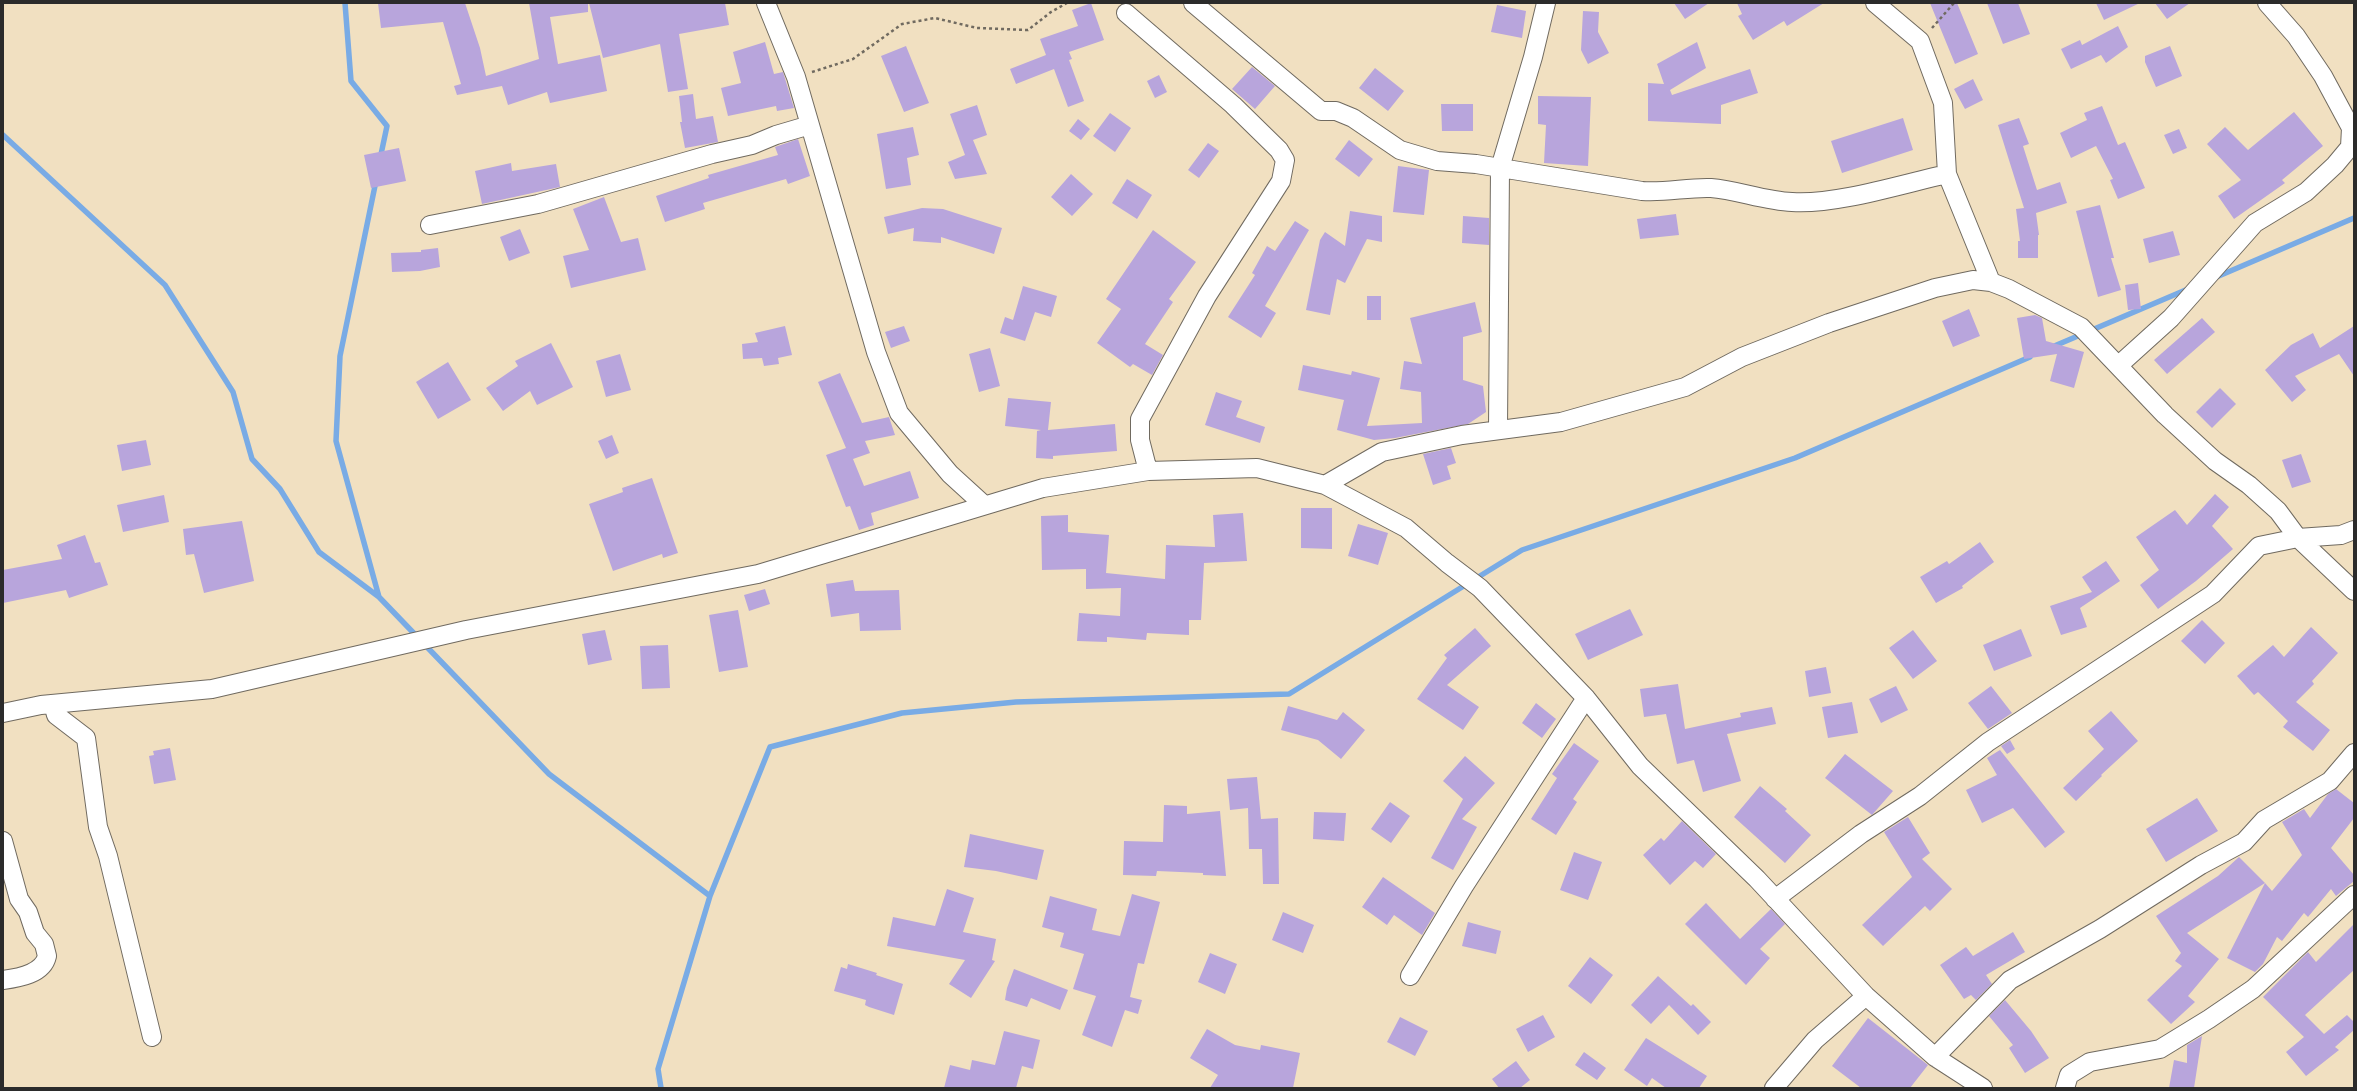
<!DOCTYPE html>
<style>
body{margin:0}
#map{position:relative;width:2357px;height:1091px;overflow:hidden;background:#f1e0c1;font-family:Cardo,serif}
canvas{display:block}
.frame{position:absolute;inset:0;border:4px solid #2b2b2b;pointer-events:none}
</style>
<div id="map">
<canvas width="2357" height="1091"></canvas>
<div class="frame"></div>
</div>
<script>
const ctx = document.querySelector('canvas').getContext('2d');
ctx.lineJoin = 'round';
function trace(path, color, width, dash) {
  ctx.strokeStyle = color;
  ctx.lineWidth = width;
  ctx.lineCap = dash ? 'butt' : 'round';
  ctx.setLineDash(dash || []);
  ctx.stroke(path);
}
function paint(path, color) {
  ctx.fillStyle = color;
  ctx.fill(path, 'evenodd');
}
trace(new Path2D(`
 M345,3L351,81L387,126L380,159
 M3,135L165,285L233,392L252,459L280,489L319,552L379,597
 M376,181L340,356L336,441L379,597L549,774L710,896
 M2214,278L2354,218
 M2052,347L2188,289
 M661,1088L658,1069L710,896L770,747L902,713L1016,702L1289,694L1522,550L1795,458L2030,357`), '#79abe5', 5.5);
paint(new Path2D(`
 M378,3H465L480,48L486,76L539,59L529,3H588V12L550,17L558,64L600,55L607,91L550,103L547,92L508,105L502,86L457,95L454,86L461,84L443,22L381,28Z
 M589,3H725L729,25L679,34L688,89L668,92L660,44L603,58Z
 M1091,3L1104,40L1069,52L1072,59L1069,60L1084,101L1068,107L1054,69L1016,84L1010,69L1046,55L1040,39L1078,26L1072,10Z
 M1674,3H1709L1685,19Z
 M1737,3H1824L1787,26L1784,21L1753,40L1738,16L1742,14Z
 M1930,3H1957L1978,54L1955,64Z
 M1987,3H2018L2030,34L2003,44Z
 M2096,3H2140L2104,20Z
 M2155,3H2190L2167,19Z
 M1497,5L1526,11L1522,38L1491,32Z
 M1583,11L1599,12L1598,32L1609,53L1588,64L1581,50Z
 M2118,26L2128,47L2106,63L2101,55L2071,69L2061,49L2080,40L2082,45Z
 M765,42L774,74L783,72L794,108L777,111L776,106L728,116L721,88L741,83L733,52Z
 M1697,42L1706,68L1670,90L1672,95L1750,69L1758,93L1721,105V124L1648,121V83L1664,84L1657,64Z
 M906,46L929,103L904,112L881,56Z
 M2170,46L2182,76L2156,87L2145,62V56Z
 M1252,67L1275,86L1255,109L1232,89Z
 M1375,68L1404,91L1388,111L1359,88Z
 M1159,75L1167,92L1155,98L1147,81Z
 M1973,79L1983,100L1965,109L1954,89Z
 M693,94L696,119L713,116L718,142L685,148L680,122H682L679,96Z
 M1538,96L1591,97L1588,166L1544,163L1546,125L1538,124Z
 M1441,104H1473V131H1442Z
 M977,105L987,135L973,140L987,174L955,179L948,162L965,155L950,114Z
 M2102,106L2118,145L2125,142L2145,188L2118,199L2110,180L2113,179L2096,146L2071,158L2060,133L2087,120L2084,113Z
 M2294,112L2323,146L2282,180L2285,183L2234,219L2218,196L2241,180L2207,144L2225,127L2248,150Z
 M1110,113L1131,128L1115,152L1093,136Z
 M1903,118L1913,150L1842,173L1831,141Z
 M2019,118L2029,144L2023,146L2037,190L2060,182L2067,203L2036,213L2039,235H2038V258H2018V241H2020L2016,209L2024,208L1998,125Z
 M1078,119L1090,129L1081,140L1069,131Z
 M913,127L919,155L907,158L911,185L886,189L877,134Z
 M2179,129L2187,148L2173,154L2164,135Z
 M798,139L810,176L788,184L786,179L703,203L705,209L665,222L656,196L709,178L708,175L778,155L775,147Z
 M1349,140L1373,159L1359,177L1335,159Z
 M1208,143L1219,151L1199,178L1188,170Z
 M399,148L406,181L371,188L364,155Z
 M511,163L512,171L556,164L560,187L482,204L475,171Z
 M1398,166L1429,170L1424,215L1393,212Z
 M1071,174L1093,194L1072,216L1051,197Z
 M1127,179L1152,195L1137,219L1112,203Z
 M604,197L621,242L638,238L646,270L571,288L563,256L589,250L573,209Z
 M2100,205L2114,258H2111L2121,290L2098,297L2076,211Z
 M922,208L943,209L1002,228L994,254L941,237V243L913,241L914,228L888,234L884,217Z
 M1350,211L1382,216V242L1367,239L1345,283L1337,279L1330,315L1306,310L1320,240L1325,232L1345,246Z
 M1676,214L1679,235L1640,239L1637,219Z
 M1463,216L1489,218V245L1462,243Z
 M1295,221L1309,230L1265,306L1276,313L1261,338L1228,317L1255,275L1252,273L1267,246L1275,251Z
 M520,229L530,253L509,261L500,237Z
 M1153,230L1196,262L1169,299L1173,302L1145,344L1163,355L1152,375L1133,364L1130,367L1097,343L1121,309L1106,299Z
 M2173,231L2180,255L2149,263L2143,239Z
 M438,248L440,267L420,271L392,272L391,253L421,252V250Z
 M2138,283L2141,309L2128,310L2125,285Z
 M1023,286L1057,296L1051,317L1035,312L1025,341L1000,333L1005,317L1013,320Z
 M1367,296H1381V320H1367Z
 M1475,302L1482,332L1463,337V380L1483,386L1486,412L1468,424L1395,438L1374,440L1337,430L1344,400L1298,390L1303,365L1351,375L1352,371L1380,378L1367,426L1422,423L1421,392L1400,389L1404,361L1422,364L1410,318Z
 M1969,309L1980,336L1953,347L1942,321Z
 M2035,315L2042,318L2046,341L2084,352L2074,388L2050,381L2057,354L2024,359L2017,318Z
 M2202,318L2215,332L2167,374L2154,360Z
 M785,326L792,355L778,358L779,364L764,366L762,358L743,359L742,344L758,342L755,333Z
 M904,326L910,341L891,348L885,332Z
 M2354,326V376L2339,354L2295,376L2306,390L2292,402L2265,370L2291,345L2313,333L2320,348Z
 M551,343L573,387L537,405L530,391L503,411L486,388L518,366L515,361Z
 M990,348L1000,386L979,392L969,354Z
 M620,354L631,390L606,397L596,361Z
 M448,362L471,400L438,419L416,382Z
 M840,373L862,423L889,417L895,435L865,441L870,453L853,459L864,486L910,471L919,498L871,513L874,525L859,530L850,506L846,507L826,455L846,448L818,382Z
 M2220,388L2236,404L2212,428L2196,412Z
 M1216,392L1242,401L1236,417L1265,427L1260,443L1205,425Z
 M1008,398L1051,402L1048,430L1115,424L1117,451L1053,456V459L1036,458L1037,431L1041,430L1005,426Z
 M612,435L619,453L606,459L598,441Z
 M146,440L151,465L122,471L117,445Z
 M1451,448L1456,463L1447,466L1451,479L1433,485L1423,454Z
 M2301,454L2311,482L2292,488L2282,460Z
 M652,478L678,553L663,558L662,554L613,571L589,504L623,492L622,488Z
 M2215,494L2229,507L2212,526L2233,549L2196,581L2158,609L2140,585L2159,570L2136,537L2175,510L2187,525Z
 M164,495L169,522L123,532L117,505Z
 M1301,508H1332V549L1301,548Z
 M1243,513L1247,561L1204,563L1201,620H1189V635L1147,633L1146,640L1107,637V642L1077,641L1079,613L1120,616L1121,588L1086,589V569L1042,570L1041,516L1068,515V532L1109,535L1106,573L1165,579L1166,545L1215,547L1213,515Z
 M242,521L254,581L204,593L194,554L186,555L183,529Z
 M1358,524L1388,533L1378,565L1348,556Z
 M85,535L95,563L100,562L108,585L69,598L66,590L3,603V570L62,559L57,545Z
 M1980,542L1994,562L1962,586L1963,588L1936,603L1920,577L1947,561L1949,564Z
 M2106,561L2120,581L2080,608L2087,627L2061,635L2050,606L2092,592L2082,577Z
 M853,580L855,591L899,590L901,630L860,631L859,613L831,617L826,584Z
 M765,589L770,604L749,611L744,595Z
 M1630,609L1643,635L1588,660L1575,634Z
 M738,610L748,667L719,672L709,615Z
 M2202,620L2225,643L2205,664L2181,641Z
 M2311,627L2338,653L2312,681L2314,684L2296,702L2330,730L2313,751L2283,727L2288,721L2258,692L2254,695L2237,676L2273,645L2284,657Z
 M1475,628L1491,646L1447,685L1479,707L1463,730L1417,699L1447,658L1444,655Z
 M2021,629L2032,656L1994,671L1983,645Z
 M605,630L612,660L588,665L582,634Z
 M1913,630L1937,661L1913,679L1889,648Z
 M668,645L670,688L642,689L640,646Z
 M1826,667L1831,693L1809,697L1805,671Z
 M1678,684L1685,729L1741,717L1740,713L1772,707L1776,724L1727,734L1741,781L1703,792L1694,760L1677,764L1666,714L1644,717L1640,689Z
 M1896,686L1908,710L1881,723L1869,699Z
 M1991,686L2012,713L1988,729L1968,703Z
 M1852,702L1858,733L1828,738L1822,707Z
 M1536,703L1556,719L1542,738L1522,723Z
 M1288,706L1337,720L1343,712L1365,730L1341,759L1318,740L1281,730Z
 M2111,711L2138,741L2101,775L2102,776L2076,801L2063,788L2104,749L2088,731Z
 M2010,740L2015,749L2007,754L2001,746Z
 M1574,743L1599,761L1573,799L1577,802L1556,835L1531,819L1557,778L1552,774Z
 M170,748L176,780L154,784L149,756L154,755L153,751Z
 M2000,750L2065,832L2045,848L2013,808L1982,823L1966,790L1997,775L1987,758Z
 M1845,754L1893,791L1872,815L1825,778Z
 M1465,756L1495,783L1462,819L1477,827L1453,870L1431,858L1463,799L1443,781Z
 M1257,777L1261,819L1278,818L1279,884H1263L1262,849H1249L1248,808L1230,810L1227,779Z
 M1760,786L1787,809L1785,811L1811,835L1785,863L1734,817Z
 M2336,789L2354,803V818L2331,848L2354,875V881L2336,896L2331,889L2308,917L2304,913L2282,941L2277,937L2263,964L2255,972L2227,958L2265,883L2272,891L2302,855L2282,822L2304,809L2310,818L2328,794Z
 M2197,798L2218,831L2166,862L2146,829Z
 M1390,802L1410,816L1391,843L1371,829Z
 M1164,805L1187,806V814L1220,811L1226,876L1203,875V873L1157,871L1156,876L1123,875L1124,841L1163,842Z
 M1314,812L1346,813L1344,841L1313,839Z
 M1908,817L1930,853L1922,859L1952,889L1930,911L1925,906L1883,946L1862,925L1912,877L1884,832Z
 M1682,821L1716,854L1703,868L1695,861L1670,885L1643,855L1661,838L1664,841Z
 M970,834L1044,850L1037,880L996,871L964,867Z
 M1574,852L1602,862L1588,900L1560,890Z
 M2239,857L2265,883L2187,933L2219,959L2188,996L2195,1002L2171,1024L2147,1000L2182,966L2175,961L2181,953L2156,916L2218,876Z
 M1383,877L1435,913L1422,935L1394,915L1387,925L1362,907Z
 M947,889L974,898L963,932L996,939L992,960L995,961L971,998L949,984L965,960L887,946L893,917L935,926Z
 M1132,894L1160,902L1144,964L1138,963L1130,997L1142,1000L1138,1014L1125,1010L1112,1047L1082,1035L1096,996L1073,989L1084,954L1060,947L1064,933L1042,927L1050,896L1097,909L1092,930L1120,936Z
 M1706,903L1740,939L1771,909L1785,924L1760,949L1770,958L1746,985L1685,924Z
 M1283,912L1314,925L1303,953L1272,940Z
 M1468,922L1501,931L1496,954L1462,946Z
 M2354,924V970L2305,1015L2324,1034L2347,1015L2354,1022V1030L2335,1047L2339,1050L2306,1076L2286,1052L2304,1037L2263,997L2308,952L2316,962Z
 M2013,932L2025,952L1986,975L1992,984L1976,1000L1971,995L1964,999L1940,965L1966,947L1973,956Z
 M1210,953L1237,964L1225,994L1198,982Z
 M1590,957L1613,975L1591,1004L1568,986Z
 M848,964L877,973L876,975L903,984L894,1015L869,1007L865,1005L866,1000L834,991L841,967L847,969Z
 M1014,969L1068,990L1060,1010L1031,998L1027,1007L1005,1000L1007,988Z
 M1658,976L1691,1006L1693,1004L1711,1022L1698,1035L1669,1005L1651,1024L1631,1005Z
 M2005,1000L2031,1031L2049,1058L2025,1073L2009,1048L2013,1045L1989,1016Z
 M1543,1015L1555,1037L1528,1052L1516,1029Z
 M1400,1017L1428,1031L1415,1056L1387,1042Z
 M1868,1018L1928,1065L1910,1088H1861L1832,1066Z
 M1207,1029L1235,1045L1260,1050L1261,1045L1300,1053L1293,1088H1210L1218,1075L1190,1058Z
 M1004,1031L1040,1040L1033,1069L1022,1066L1016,1088H944L950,1065L970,1070L972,1060L995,1065Z
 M2202,1036L2194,1088H2169L2174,1060L2187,1063V1045Z
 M1646,1038L1707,1076L1699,1088H1666L1652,1078L1647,1086L1624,1070Z
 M1584,1052L1606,1068L1597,1080L1575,1065Z
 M1516,1061L1530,1080L1520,1088H1499L1492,1079Z`), '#b8a5dc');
const street = new Path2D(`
 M766,3L796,77L876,352L899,413L950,474L984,505
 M1193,3L1321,111H1336L1353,118L1400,150L1437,161L1476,164L1642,191C1665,193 1688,187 1711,188C1737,190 1765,201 1792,202C1836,205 1902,184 1947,174
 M1875,3L1920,41L1943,103L1947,174L1991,282
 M1126,13L1233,105L1279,150L1285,160L1281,181L1207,296L1140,419V440L1148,471
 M430,225L538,204L712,154L752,145L776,135L810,125
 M2119,365L2171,318L2255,223L2306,192L2335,165L2350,147L2351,128L2323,76L2296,36L2267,3
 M1498,429L1500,168L1533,57L1546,3
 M1325,485L1382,452L1462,435L1561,422L1685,387L1742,357L1829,323L1935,288L1973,280L1991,282L2009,289L2081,327L2165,415L2215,461L2249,485L2278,511L2298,538L2354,591
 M53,704L56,715L86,738L98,827L108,856L152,1037
 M3,713L41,705L212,689L466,630L758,574L1043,488L1148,471L1257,468L1325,485L1406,528L1447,563L1480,588L1586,698L1640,766L1757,879L1866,996L1935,1057L1983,1088
 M3,841L19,899L28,912L35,933L44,944L47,956C43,974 19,978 3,980
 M1775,899L1861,834L1920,796L1988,742L2213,594L2259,546L2298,538L2341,535L2354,530
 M1410,976L1464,886L1586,698
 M1935,1057L2010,980L2100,929L2201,865L2244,842L2264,820L2330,781L2354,753
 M1774,1088L1815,1040L1866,996
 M2065,1088L2069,1075L2090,1062L2160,1049L2209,1019L2253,989L2354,895`);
trace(street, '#706a60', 20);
trace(new Path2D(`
 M1932,28L1954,3
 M812,72L853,59L902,24L935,18L977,28L1028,30L1051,12L1067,3`), '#706a60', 2.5, [3, 3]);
trace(street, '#fff', 18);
</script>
